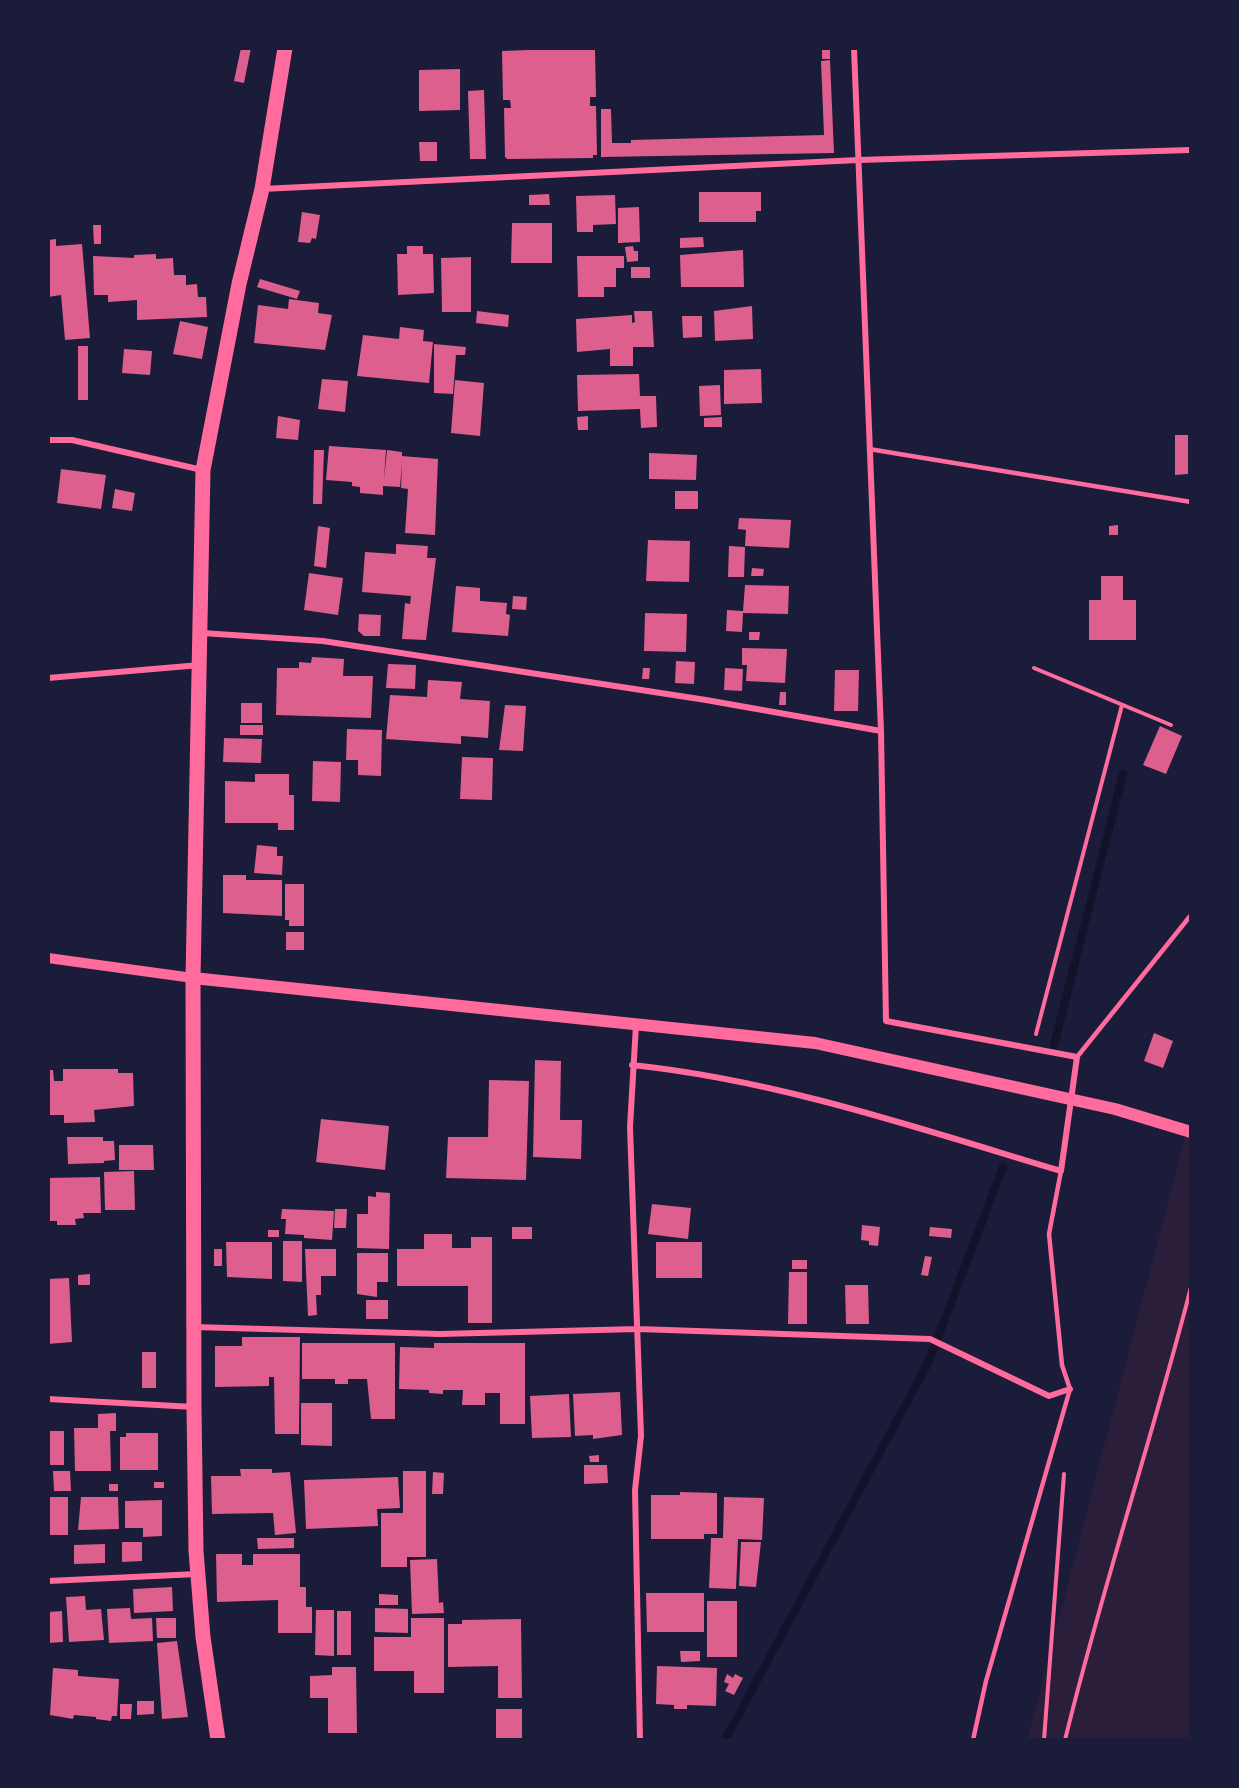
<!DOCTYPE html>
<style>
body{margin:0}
#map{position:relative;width:1239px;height:1788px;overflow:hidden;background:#1b1b3a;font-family:"DM Sans",sans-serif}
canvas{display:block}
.frame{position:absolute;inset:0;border:50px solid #1b1b3a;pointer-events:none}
</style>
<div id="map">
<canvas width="1239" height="1788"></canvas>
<div class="frame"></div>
</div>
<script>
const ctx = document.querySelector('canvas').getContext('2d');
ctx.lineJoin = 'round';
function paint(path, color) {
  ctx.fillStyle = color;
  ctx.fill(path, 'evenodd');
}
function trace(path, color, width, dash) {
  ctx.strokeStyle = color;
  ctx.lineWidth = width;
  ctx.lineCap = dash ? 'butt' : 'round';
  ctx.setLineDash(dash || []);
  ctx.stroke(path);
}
paint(new Path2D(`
 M1191,1114V1740H1027Z`), '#2a1e3b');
trace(new Path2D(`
 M1054,1045L1123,774
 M725,1740L928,1363L1003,1167`), '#12122b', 8);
paint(new Path2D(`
 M241,48H251L244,83L234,81Z
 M583,48L595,50L596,97H590V106H596L597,155H593V158L507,159L505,157L504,108H511L510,100H503L502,51Z
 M822,48H830V59H822Z
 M830,60L834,153L601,157V109H611L612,143H631V140L824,135L821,61Z
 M460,69V110L419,111V70Z
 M484,90L486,159H470L468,91Z
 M419,142H437V161H420Z
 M699,192H761V211H756V222H699Z
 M549,194L550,205H529V195Z
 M615,195L616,224L593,225V232H577L576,196Z
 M639,207L640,242L618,243V208Z
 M302,212L320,215L316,239L312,238L310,243L298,242Z
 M512,223H552V263H511Z
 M93,225H101V244H94Z
 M703,237L704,247L680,248V238Z
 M56,239V246L82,244L90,338L65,340L61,295L48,297V240Z
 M407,246H423V254H433L434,293L398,295L397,254H407Z
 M633,246L634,251H638V261L627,262L625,247Z
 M743,250L744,287H681L680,255Z
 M156,254V259L173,258L174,275H186V285L197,284L198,297H206L207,317L137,320V300L108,302V295H94L93,256L134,258V255Z
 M577,256H624V268H616V287H604V297H578Z
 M471,257V312H442L441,258Z
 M631,267H650V278H631Z
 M260,279L300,291L297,299L257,287Z
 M289,299L319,303L318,313L332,315L325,350L254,343L258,305L288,309Z
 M752,306L753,339L715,341L714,311Z
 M477,311L509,315L508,327L476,323Z
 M634,311H652L654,347H633V366H610V349L577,352L576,319L632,315V323L635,322Z
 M682,316H702V337L683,338Z
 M180,321L208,327L202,359L173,354Z
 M400,327L424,330L423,341L433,342L429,383L357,376L363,335L399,339Z
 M434,344L466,347L465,355H456L453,394L434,393Z
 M78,346H88V400H78Z
 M124,349L152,351L150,375L122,373Z
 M761,369L762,403L724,404V370Z
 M639,374L640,396H656L657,427L641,428L640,409L578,411L577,375Z
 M322,379L348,381L345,412L318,409Z
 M455,380L484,383L480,436L451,433Z
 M720,385L721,415L700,416L699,386Z
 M278,416L300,420L298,440L276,438Z
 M588,416V430H578L577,417Z
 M722,417V427H704V418Z
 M1175,435H1188V474L1175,475Z
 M329,446L386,450L384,480L387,450L402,452V456L438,459L435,535L405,533L408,489L401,488L402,463L400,487L383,486V495L360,493V487L352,486V482L326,480Z
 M314,450H324L322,504H313Z
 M649,453L697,455L696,480L649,479Z
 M61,469L106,475L101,509L57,503Z
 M115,489L135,493L132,511L112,508Z
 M675,491H698V509H675Z
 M739,518L791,520L789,548L745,546L746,530L738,529Z
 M1118,525V535H1109V526Z
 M318,526L330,528L326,568L314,566Z
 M648,540L690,541L689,582L646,581Z
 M396,544L428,546L427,558H436L426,640L402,639L405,603L410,604L411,596L362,592L365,552L396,554Z
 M729,546L745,547L744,577H728Z
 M752,568L764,569L763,576H751Z
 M309,573L343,578L338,615L304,610Z
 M1101,576H1123V600H1136V640H1089V600H1101Z
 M745,585L789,586L788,614L743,613L742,632L726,631L727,610L743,611Z
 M456,586L480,588V601L507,603L506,614L510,615L508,636L452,632Z
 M513,596L527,597L526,610L512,609Z
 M645,613L687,614L686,652L644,651Z
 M359,614L381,615L380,636H364L358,631Z
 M749,632H760L759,640H749Z
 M742,648L787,649L785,683L746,681L747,665H742Z
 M312,657L344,659L343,676H373L371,718L276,715L277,668H299V662L311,663Z
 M676,661L695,662L694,684L675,683Z
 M388,664L416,665L415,689L386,688Z
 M643,668H650L649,679H642Z
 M725,668L743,669L742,691L724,690Z
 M835,670H859L858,711H834Z
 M428,680L462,682L460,699L490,701L488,738L461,736V744L386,739L390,695L427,697Z
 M780,692H786V705H779Z
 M241,703H262V723H241Z
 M505,705L526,706L523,751L499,750Z
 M240,725H263V735H240Z
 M1160,726L1182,736L1166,774L1143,765Z
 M347,729L382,730L381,776L358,775V760H346Z
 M224,738L262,739L261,763L223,762Z
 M462,757L493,758L492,800L460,799Z
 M313,761L341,762L340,802L312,801Z
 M255,774H289V795H294V830H278V823H225V781L255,782Z
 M257,845L277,847V856H283L282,875L254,873Z
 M223,875H246V880H282V916L223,913Z
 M285,884H304V926H289V920H285Z
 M286,932H304V950H286Z
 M1154,1033L1173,1041L1163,1068L1144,1061Z
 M535,1060L561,1061L560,1120H582L581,1159L533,1157Z
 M63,1069H118V1073H133L134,1106L94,1110L95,1122L64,1123V1115H48V1070H53L54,1081H63Z
 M489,1080L529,1081L526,1180L446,1178L448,1137H488Z
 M321,1119L389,1126L385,1170L316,1162Z
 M67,1137H103V1141H114L115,1160L104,1161V1163L68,1164Z
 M119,1145H153L154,1170H119Z
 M134,1171L135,1210H105L104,1172Z
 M100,1177L101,1213H83L84,1218L75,1219L76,1225H57V1221H48V1178Z
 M376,1192L390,1193L389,1249L357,1248V1214H368V1196L376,1197Z
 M652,1204L691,1208L688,1239L648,1234Z
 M282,1209L334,1211L332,1240L304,1238V1235L285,1234L286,1219H281Z
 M335,1209H347L346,1228H334Z
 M862,1225L880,1227L878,1246L869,1245V1241L861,1240Z
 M512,1227H532V1239H512Z
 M930,1227L952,1229L951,1238L929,1236Z
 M268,1230H279V1237H268Z
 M424,1234H452V1248H471V1237H492V1323H468V1286H397V1249H424Z
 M283,1241H302V1282L283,1281Z
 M226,1242H272V1279L227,1277Z
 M656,1242H702V1278H656Z
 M214,1249H222V1266H214Z
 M305,1249H336V1276H321V1295H316L317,1315L308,1316Z
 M357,1253H388V1282H377V1297L357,1294Z
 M925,1256L932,1257L928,1276L921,1275Z
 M792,1260H807V1269H792Z
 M789,1272H807V1324H788Z
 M90,1274V1285H78V1275Z
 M69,1278L72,1342L48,1344V1279Z
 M845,1285H868L869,1324H846Z
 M366,1300H388V1319H366Z
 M242,1337H300L299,1434H275L274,1377H269V1386L215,1387V1346H242Z
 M302,1343H395V1419H371L367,1379H348V1384H335V1379H302Z
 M434,1343H525V1424H500V1393H485V1405H462L463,1390H443V1394L429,1393V1390L399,1389L400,1347L434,1348Z
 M142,1352H156V1388H142Z
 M620,1392L622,1435L593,1439V1435L575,1436L573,1394Z
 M569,1394L571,1437L532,1438L530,1396Z
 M301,1403H332V1446L301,1445Z
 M116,1413V1431H110L111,1471H75L74,1428H98V1414Z
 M48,1431H64V1465H48Z
 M126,1433H158V1470H120V1437H126Z
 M599,1455V1462H590L589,1456Z
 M584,1465H607L608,1483L584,1484Z
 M240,1469H272V1473L290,1472L296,1533L275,1535L273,1513L212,1514L211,1476H241Z
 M53,1471H70L71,1491H54Z
 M403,1471H426V1557H407V1567H381V1513H403Z
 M433,1472L444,1473L443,1494H432Z
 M398,1477L400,1508L377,1509L378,1526L306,1529L304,1480Z
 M154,1482H164V1488H154Z
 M109,1484H118V1491H109Z
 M680,1492L717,1493V1534H704V1539H651V1495H680Z
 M48,1497H68V1535H49Z
 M81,1497H118L119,1529L78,1530Z
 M724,1497L764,1498L762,1540L738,1539L736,1589L709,1588L711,1538H723Z
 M162,1500V1536L143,1537V1528H125V1501Z
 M257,1538H294V1548L258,1549Z
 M122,1542H142V1561L122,1562Z
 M741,1542H761L756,1587L739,1586Z
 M105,1544V1563L74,1564V1545Z
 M216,1554H242V1565H253V1554H300V1587H306V1607H312V1633H278V1600L217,1602Z
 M437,1559L439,1603L443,1602L444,1613L412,1614L410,1560Z
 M172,1587L173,1611L134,1613L133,1589Z
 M646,1593H704V1632H647Z
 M379,1594L398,1595V1605H379Z
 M85,1596L86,1610L101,1609L104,1640L69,1642L66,1597Z
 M707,1601H737V1657H707Z
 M130,1608L131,1619L152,1618L153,1641L109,1643L107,1609Z
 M375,1608L408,1609V1633L375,1632Z
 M316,1610H334V1656L315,1655Z
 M62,1611L63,1642L48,1643V1612Z
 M337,1611H351V1655H337Z
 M156,1618H176V1638H157Z
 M411,1618H444V1693H414V1671H374V1637H411Z
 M521,1619L522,1698H498V1666L448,1667V1624H462V1620Z
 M177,1641L188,1717L162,1719L157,1643Z
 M680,1651H700V1661L681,1662Z
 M657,1666L717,1668L716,1706L687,1705V1709H674V1705L656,1704Z
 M332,1667H356L357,1733H328V1698H310V1676L332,1675Z
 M53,1668L78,1670V1676L119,1679L117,1716H112L111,1721L96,1719V1717L74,1715L73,1719L50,1715Z
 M727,1674L733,1678L735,1674L743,1678L734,1695L725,1691L729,1684L724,1682Z
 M137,1701H154V1714L137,1715Z
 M120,1704H132L131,1719H120Z
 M496,1709H522V1738H496Z`), '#dd5f8e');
trace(new Path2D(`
 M1034,668L1171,725
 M1036,1034L1122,705
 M1044,1740L1064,1474
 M1065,1740C1102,1588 1152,1439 1191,1287`), '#ff6b9d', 4);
trace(new Path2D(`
 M869,449L1191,502
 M1077,1057L1191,915
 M973,1740L986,1681L1070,1389L1062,1365L1049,1234L1061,1171`), '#ff6b9d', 4.5);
trace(new Path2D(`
 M262,189L858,160L1191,150
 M48,440H72L202,470
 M202,633L323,641L706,700L881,731
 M48,678L200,665
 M636,1025L630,1127L641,1436L635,1490L640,1740
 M632,1065C777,1080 921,1129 1061,1171L1077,1057L886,1021L881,731L854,48
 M194,1327L440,1334L638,1329L930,1339L1049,1396L1070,1389
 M48,1399L194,1407
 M48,1581L197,1574`), '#ff6b9d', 6);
trace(new Path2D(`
 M48,958L193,978`), '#ff6b9d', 10);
trace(new Path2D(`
 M193,978L815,1043L1115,1109L1191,1132`), '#ff6b9d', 12);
trace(new Path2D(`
 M218,1740L203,1637L196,1551L194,1407L193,978L203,470L239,284L262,189L285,48`), '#ff6b9d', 15);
</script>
